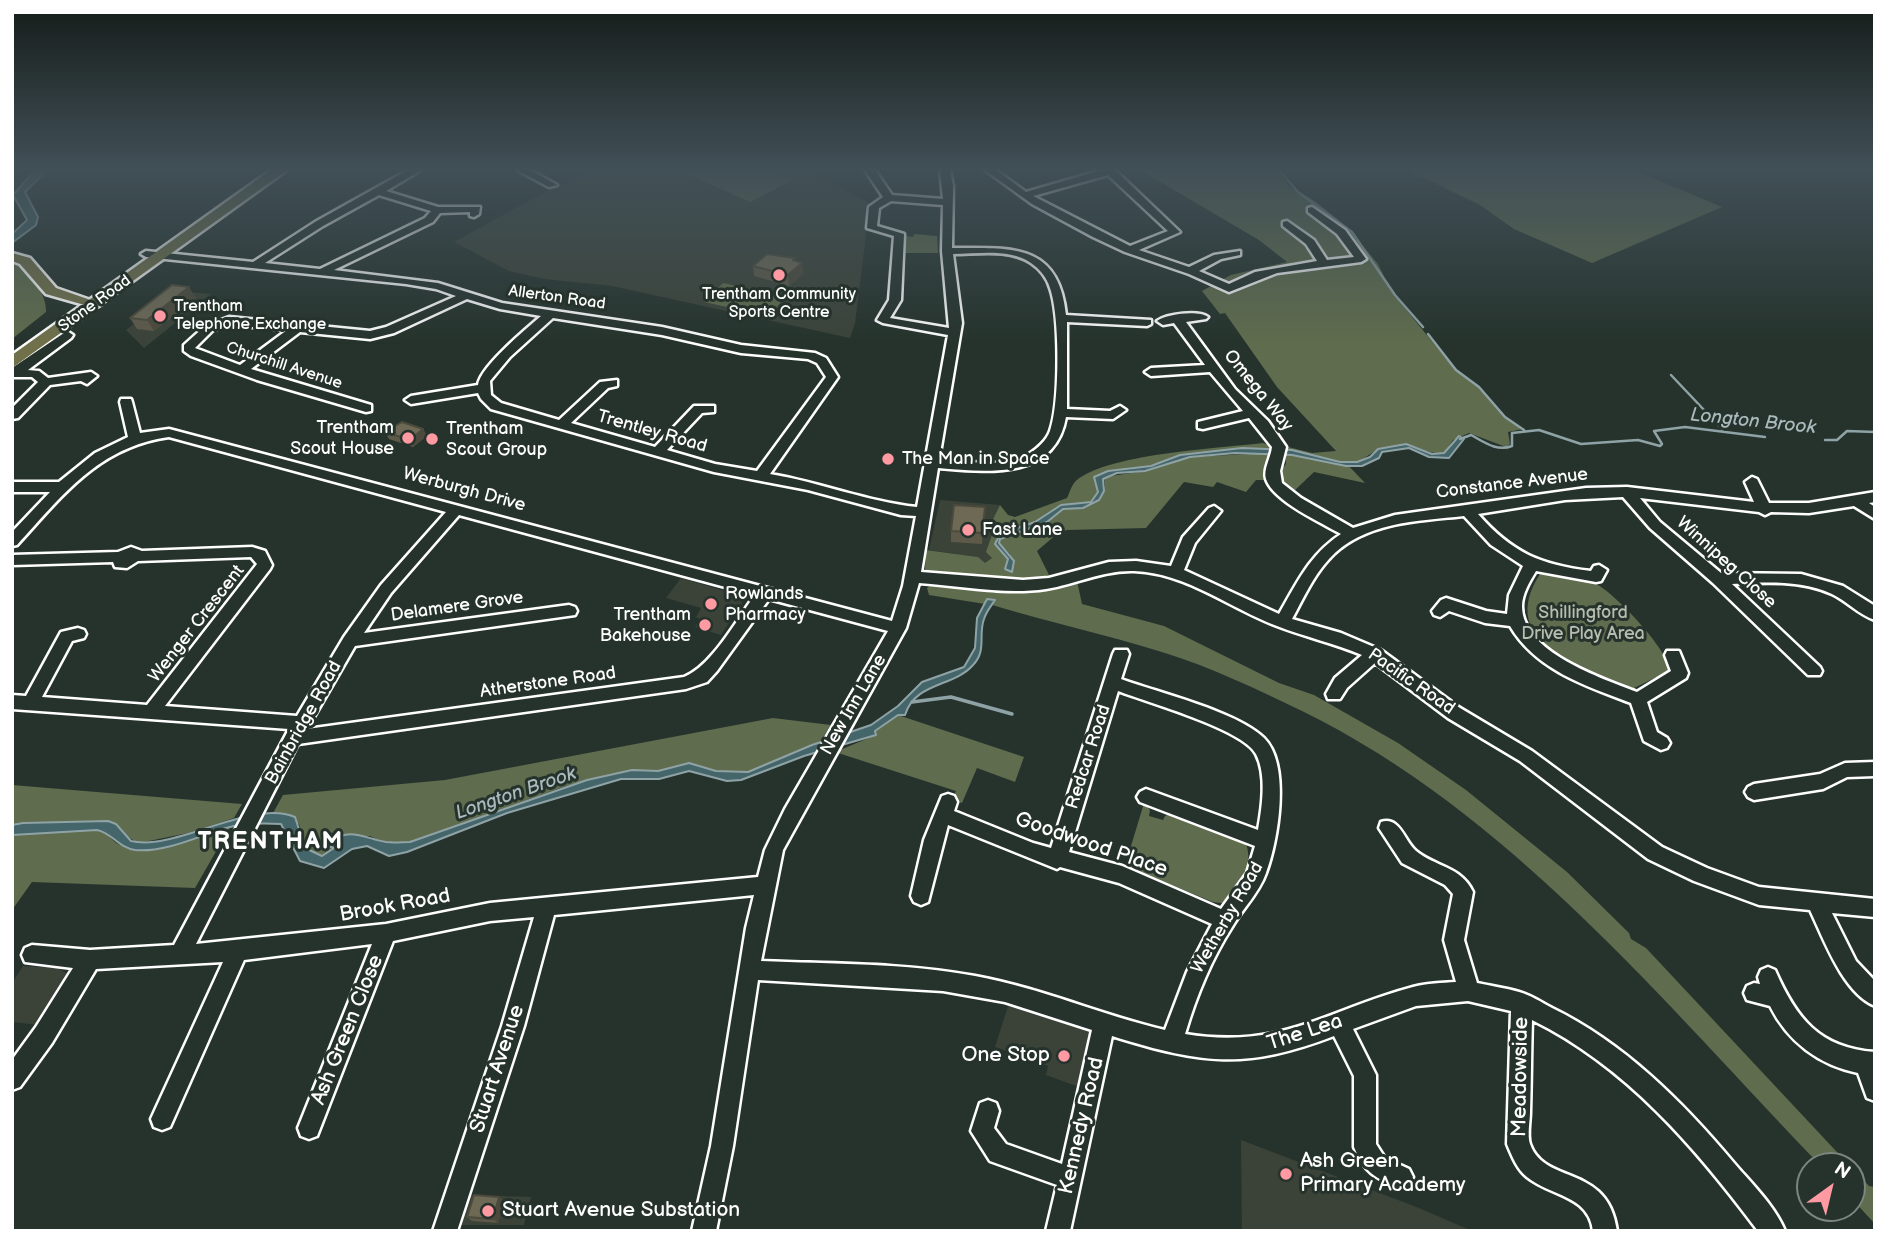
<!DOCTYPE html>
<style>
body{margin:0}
#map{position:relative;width:1887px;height:1243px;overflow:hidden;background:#26332d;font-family:"Balsamiq Sans",sans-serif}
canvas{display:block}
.frame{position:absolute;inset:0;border:14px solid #fff;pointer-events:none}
.north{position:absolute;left:1796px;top:1152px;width:70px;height:70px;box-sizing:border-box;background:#26332d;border:2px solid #7d8581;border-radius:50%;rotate:34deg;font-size:19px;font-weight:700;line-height:28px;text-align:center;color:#fff}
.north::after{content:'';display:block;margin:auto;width:24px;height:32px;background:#ff9aa2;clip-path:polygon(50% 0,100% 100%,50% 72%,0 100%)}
</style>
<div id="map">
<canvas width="1887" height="1243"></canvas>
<div class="frame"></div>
<div class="north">N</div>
</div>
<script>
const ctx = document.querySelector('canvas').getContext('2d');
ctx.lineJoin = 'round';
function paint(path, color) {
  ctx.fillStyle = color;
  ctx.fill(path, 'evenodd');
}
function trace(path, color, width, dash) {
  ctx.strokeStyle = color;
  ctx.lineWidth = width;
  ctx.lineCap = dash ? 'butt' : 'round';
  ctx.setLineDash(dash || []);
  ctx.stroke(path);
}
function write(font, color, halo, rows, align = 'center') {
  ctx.font = font + ' "Balsamiq Sans",sans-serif';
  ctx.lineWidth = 6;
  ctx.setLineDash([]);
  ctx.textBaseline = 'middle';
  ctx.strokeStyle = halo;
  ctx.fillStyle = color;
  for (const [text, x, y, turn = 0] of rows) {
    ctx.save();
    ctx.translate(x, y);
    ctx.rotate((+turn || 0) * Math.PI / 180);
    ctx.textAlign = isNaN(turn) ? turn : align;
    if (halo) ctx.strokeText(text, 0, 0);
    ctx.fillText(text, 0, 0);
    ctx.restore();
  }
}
paint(new Path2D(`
 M596,170H808L870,203L855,323L850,338L612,286L544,279L509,271L454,242L556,186Z
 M176,291L211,294L144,348L126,330Z
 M940,500L1000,505L993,519L1001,526L992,558L985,564L977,557L929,550Z
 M681,578L742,596L744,600L721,635L695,627L700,619L696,617L701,608L666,598Z
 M23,966L58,968L72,977L40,1025L12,1022V983Z
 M1012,994L1105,1021L1090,1091L1046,1075L1048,1066L995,1047Z
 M1241,1140L1419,1208L1472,1231H1242Z
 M468,1195L531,1197L524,1225H459Z`), '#3b4339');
paint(new Path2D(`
 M769,170L793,180L750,202L680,171Z
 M1140,170H1277L1289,186L1315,201L1347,227L1378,264L1391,291L1452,366L1479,387L1505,417L1523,429L1508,432L1510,444L1506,447L1469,433L1453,440L1444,453C1428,455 1417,444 1402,445C1396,446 1380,447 1375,451C1364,458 1361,462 1346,463L1365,483L1314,472L1293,492L1283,485L1280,472L1286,464L1284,446L1312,453L1336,451L1277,387L1225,313L1220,314L1202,291L1231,275L1287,262L1259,240Z
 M1408,170H1634L1722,207L1592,263L1514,229L1480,205Z
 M914,234L937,236L938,253H905L906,236L913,237Z
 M12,261C29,268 47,294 46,312L12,339Z
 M723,283L786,296L769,316L704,302Z
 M1263,443L1269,445V449L1242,448L1180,455L1151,466L1094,477L1098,492L1091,502L1061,505L1035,522L1000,534L995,544L1008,559L1005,569L1012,572L1010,554L999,543L1000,539L1047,522L1063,509L1099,500L1105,486L1104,477L1145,471L1190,457L1269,453L1266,480H1256L1246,492L1217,482L1213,487L1184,482L1146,528L1067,530L1058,533L1037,551L1050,577L1018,581L929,573L925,569L926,550L978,557L985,563L992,558L986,552L993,532L1001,526L993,519L1000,505L1008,515L1015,517L1067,498C1069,494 1071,487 1074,483C1100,454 1222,448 1263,443Z
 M1540,574C1556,573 1585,578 1598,585C1616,595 1671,652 1669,671L1632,689C1582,669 1495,643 1540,574Z
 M1077,581L1082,604L1164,626L1279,683L1314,695L1398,743L1466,790L1567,872L1629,933L1631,939L1646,948L1850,1166H1821C1663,1002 1510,813 1302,711C1258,690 1211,667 1165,653C1108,635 1049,622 992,605L995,600L987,599L985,604L929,595L927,588L932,584L1042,590Z
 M898,715L1024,757L1015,782L977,768L962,803L952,800L956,791L835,752L876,735L875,732Z
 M773,718L831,725L820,742L748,772L716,771L690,763L658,771L632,770L612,774L566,786L410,842H383L370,836L335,838L329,846L334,848L322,856L305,848L299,824L272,815L283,795L445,780Z
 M12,785L242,804L234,818L188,833L139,843C126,839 121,826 108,821L12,825Z
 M1144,803L1150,810L1149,816L1163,820L1165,816L1172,813L1245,841C1255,864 1240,882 1229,904L1213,902L1125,866Z
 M230,827L195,888L32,882L12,910V835L97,830C108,832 111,841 120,845C146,858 204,835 230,827Z
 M1852,1168L1869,1186L1875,1187V1224L1852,1199Z`), '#5f6c4d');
const water = new Path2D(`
 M35,170H47L25,192L38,217L36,225L12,243V234L27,220L13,195Z
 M1459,436L1464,439L1449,458L1429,457L1409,448L1382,452L1379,458L1362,466H1346L1292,455L1235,453L1190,457L1145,471L1117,473L1103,479L1104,491L1099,500L1083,508L1063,509L1047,522L1000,539L999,543L1014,561L1012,572L1005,569L1008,559L995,544L1000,534L1035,522L1061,505L1091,502L1098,492L1094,477L1108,471L1151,466L1180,455L1242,448L1292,450L1340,462H1357L1370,457L1378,449L1406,444L1432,454L1444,453Z
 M987,599L995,600C991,606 986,612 984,619C978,635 987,651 973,665C954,687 915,682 905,715H898L875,731L876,735L804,756L741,780L727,781L689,771L659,779H621L507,813L407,852L389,856L367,846L352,849L324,868L300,861L281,824C264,823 243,823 226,828C198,836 165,853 135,850C119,848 112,833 97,830L12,835V825L23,823L108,821L116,824L131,841C175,852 251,798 295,817L305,848L322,856L334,848L328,846L330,842C350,826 366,839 386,842C394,843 402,842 410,842L587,780L632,770L658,771L689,763L716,771L748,772L812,745L871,725L898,706L922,682L964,667L975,648L977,618Z`);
paint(water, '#44666a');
trace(water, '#8fa3a6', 2);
trace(new Path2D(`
 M1279,170L1298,192L1352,232L1395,295L1423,327
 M1428,334L1456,370L1479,387L1505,417L1524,430
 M1671,375L1723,430
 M1460,439L1471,435C1484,442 1497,452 1512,446V433L1539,430L1581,444L1638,440L1660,446L1662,444L1654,431L1685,427L1765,437
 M1825,440H1837L1847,431L1875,432`), '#8fa3a6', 2.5);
trace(new Path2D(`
 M912,702L951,697L1012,714`), '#8fa3a6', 3.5);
const minor = new Path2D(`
 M408,170H421L386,191L438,207H480L479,214L474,217L470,216V212L440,213L433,222L334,270L438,283L502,303L662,327L741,345L815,353L826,358L838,377L770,474C819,482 868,502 917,507L948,335L883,323L877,320L889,300L894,236L867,228L869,207L883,197L865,170H875L892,195L943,199L940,170H950L953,186L952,248C1010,248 1059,242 1066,315L1151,320V324L1147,326L1067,322V409L1110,411L1120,406L1126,410L1113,419L1066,417C1055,481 986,472 938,468L921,572L1023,580L1049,578L1109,562L1136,561L1171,566L1183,537L1209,508L1214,506L1221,511L1195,543L1184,570L1279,614C1297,583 1310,554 1341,534C1322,523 1273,501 1266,479C1263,470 1271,457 1272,447L1249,418L1203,429L1198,428V422L1243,411L1210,372L1151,376L1145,372L1151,368L1205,365L1174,323L1163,325L1157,321C1167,314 1198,310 1208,317L1206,319L1186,322L1235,389L1268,421L1286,447L1280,471L1282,483L1301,498L1353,528L1395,515L1586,488L1627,487L1754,502L1745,482L1752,477L1757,479L1769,503H1809L1875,492V502L1869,503L1875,507V519L1854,506L1809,513L1771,512L1765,515L1759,512L1640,498L1660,522L1721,573L1801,574L1843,586L1875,606V620C1859,615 1847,601 1832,594C1801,580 1765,582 1732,584L1820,667L1822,671L1820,675H1808L1713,583L1650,528L1623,497L1565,500L1478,514C1512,553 1541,565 1591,571L1594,566L1599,565L1607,570L1601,581L1596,582L1536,571C1530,581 1522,594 1522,606C1522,652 1601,678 1637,692L1671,671L1665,655L1667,651H1679L1688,673L1686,678L1647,702L1657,732L1667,738L1670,743L1667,748L1661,750L1644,741L1631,703C1586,686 1536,670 1510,626L1485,623L1449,611L1440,617L1434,615L1432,611L1441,600L1446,598L1486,611L1507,614L1509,595L1523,566L1491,545L1464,516C1418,521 1362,522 1329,559C1313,576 1303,599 1292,619L1341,633L1381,650L1460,708L1532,751L1662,847L1707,868L1759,887L1875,899V917L1832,913L1856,961L1875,981V1006C1843,993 1824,939 1810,910L1759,905L1694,881L1648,859L1520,761L1448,718L1375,663L1347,688L1340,699H1328L1326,694L1335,678L1362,655C1334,643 1305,637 1277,626C1229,608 1187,573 1134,571C1103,570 1076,584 1046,589C1005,595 961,586 919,583L906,628L783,850L761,961C832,964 905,963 975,976C1041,988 1101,1015 1165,1030L1187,972L1212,924L1119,883L1060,867L1057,869L948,825L928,902L921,905L914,902L911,896L924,840L942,796L948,794L954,796L957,802L954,811L1033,843L1051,848L1113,654L1115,650H1127L1129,654L1121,679C1159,693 1236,711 1264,738C1291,765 1278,841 1266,873C1259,893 1243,908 1232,927C1211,960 1196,997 1185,1034C1281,1050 1327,1010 1413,987C1427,983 1442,983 1456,982L1444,940L1453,894L1445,885L1402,863L1379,828L1381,822C1400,816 1404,841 1416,851C1435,867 1461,866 1473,892L1464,940L1477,983C1491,986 1505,988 1519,992C1530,995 1541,1002 1552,1008C1624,1043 1683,1102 1734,1163C1751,1183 1775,1206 1785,1231H1758C1696,1148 1626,1066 1532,1020C1531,1050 1531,1081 1530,1112C1530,1121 1527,1135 1530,1144C1545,1186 1608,1163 1617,1231H1593C1589,1195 1550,1196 1527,1177C1517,1169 1512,1156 1507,1144L1511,1011L1468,1001L1416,1006L1353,1029L1376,1075V1144L1385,1158L1409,1169L1413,1177L1409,1185L1401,1189C1376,1178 1365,1174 1354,1147V1076L1334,1036C1245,1070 1202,1064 1112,1036L1070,1231H1046L1057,1185L990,1161L971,1131L980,1103L988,1100L996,1103L999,1111L994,1128L1006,1144L1062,1164L1092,1030L1005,1002L943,991L758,980L733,1146L716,1231H692L711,1146L746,928L754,895L554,915L524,1026L457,1231H433L502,1026L534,917L490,921L393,941L317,1136L309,1139L301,1136L298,1128L372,944L244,960L170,1127L162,1130L154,1127L151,1119L223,962L96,969L52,1043L20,1087L12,1090V1060L36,1027L73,968L25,962L22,955L25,948L32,945L90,950L174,945L289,729L12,709V695L26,696L61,632L78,628L84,630L86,634L84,638L72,641L42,697L147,705L257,564L251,557L138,561L127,568L115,567L113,562L12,565V555L118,552L131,547L142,551L252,547L265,551L272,565L270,569L165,706L297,716L344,637L381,585L446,512L169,437C98,447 63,495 17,545L12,546V532L50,492H12V482H59L95,453L128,437L120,402L121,399H131L132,402L140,433L169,429L892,621L903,586L916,516L901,515L808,490L714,472L491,409L481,399L478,393L411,404L405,400L411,396L478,385C480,367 526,329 541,316L500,309L467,299L394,333L370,339L300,332L251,369L371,405V411L366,412L257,380L191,356L184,351V345L205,326L229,317L370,331L386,327L456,296L436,289L406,284L146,257L141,254L146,251L253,262L315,222ZM379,195L431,211L425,218L320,269L265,263L323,226ZM891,201L943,205L942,251L949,328L890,318L901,300L904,234L877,226L879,208ZM953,254C978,254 1009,248 1031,263C1040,269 1047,278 1050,288C1060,316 1060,403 1050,431C1047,440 1037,449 1029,454C1003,469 967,461 939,459L962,323ZM553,318L662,335L741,353L808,359L817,363L826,377L757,471L715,464L667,450L702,413L714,412V406H694L655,447L571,423L608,388L617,386V380L600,382L559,420L501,403L491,395L490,381L510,357ZM230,325L287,330L240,365L195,348L213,330ZM459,515L755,595C737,619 712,666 684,677L307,729L355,646L575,615L577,611L575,607L569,605L364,633L391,593ZM769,599L888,631L785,809L765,850L758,877L490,903L386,924L196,944L298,744L686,689L707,682L717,671ZM1118,691C1146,702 1243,729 1256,754C1267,775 1262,808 1258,830L1146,789L1140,792L1137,797L1140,802L1255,846L1247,873L1221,909L1122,866L1069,852Z
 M517,170H530L557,185L549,187Z
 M985,170H996L1026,192L1102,170H1115L1180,232L1139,250L1189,267L1214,255L1240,251V255L1221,259L1199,271L1229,284L1255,272L1317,261L1306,244L1283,226V222L1287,221L1314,240L1327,260L1354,257L1337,234L1308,212V208L1312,207L1345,230L1366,259L1361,262L1277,273L1229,292L1189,274L1125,252L1093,237L1032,204ZM1108,175L1168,231L1130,246L1033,196Z
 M67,331L73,335L71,338L28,370L39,371L48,378L91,372L97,376L87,384L81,381L50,385L18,418L12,419V408L38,382L32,377H12V368Z
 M1875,762V776L1847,777L1823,789L1754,800L1748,797L1745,792L1748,787L1754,784L1820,774L1845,763Z
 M1768,967L1775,970C1796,1018 1819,1048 1875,1052V1101L1867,1098L1858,1073C1819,1065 1788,1042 1770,1006L1747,1000L1744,993L1747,986L1754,983L1760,984L1758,977L1761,970Z`);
const major = new Path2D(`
 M12,253L30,258L56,288L102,304L95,308L46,294L20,264L12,261Z`);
const highway = new Path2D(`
 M271,170H287L12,368V355Z`);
trace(minor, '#fff', 5);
trace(major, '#fff', 5);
trace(highway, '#fff', 5);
paint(minor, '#26332d');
paint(major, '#70704a');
paint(highway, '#70704a');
paint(new Path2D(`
 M795,258V261L804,273L789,286L754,276L753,266Z
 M196,298L154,331L137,329L130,318Z
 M423,429L427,436L413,447L389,439L385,432Z
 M984,518L982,544L951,542V531Z
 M499,1197L504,1201L498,1223L472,1221L467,1217Z`), '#5e5a49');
paint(new Path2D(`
 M795,258L796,268L802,263L804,273L789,286L788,275L793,260Z
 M189,287L196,298L154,331L147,320Z
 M423,429L427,436L413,447L410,440Z
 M499,1197L504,1201L498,1223L493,1219Z`), '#4c4a3c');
const building = new Path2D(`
 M767,254L795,258L793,260L802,263L788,275L753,266Z
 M172,285L189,287L147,320L130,318Z
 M402,422L423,429L410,440L385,432Z
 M954,505L985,507L982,533L951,531Z
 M474,1195L499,1197L493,1219L467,1217Z`);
paint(building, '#6d6955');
trace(building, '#4c4a3c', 2);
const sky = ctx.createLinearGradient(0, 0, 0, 344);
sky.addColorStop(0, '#151c19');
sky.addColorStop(0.49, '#415057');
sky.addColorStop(1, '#41505700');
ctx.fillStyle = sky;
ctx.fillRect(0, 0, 1887, 344);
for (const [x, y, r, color] of [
 [779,275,7,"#ff9aa2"],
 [160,316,7,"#ff9aa2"],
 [408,438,7,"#ff9aa2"],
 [432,439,7,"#ff9aa2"],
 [888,459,7,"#ff9aa2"],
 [968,530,7,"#ff9aa2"],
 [711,604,7,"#ff9aa2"],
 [705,625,7,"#ff9aa2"],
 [1064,1056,7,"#ff9aa2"],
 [1286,1174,7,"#ff9aa2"],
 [488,1211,7,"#ff9aa2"]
]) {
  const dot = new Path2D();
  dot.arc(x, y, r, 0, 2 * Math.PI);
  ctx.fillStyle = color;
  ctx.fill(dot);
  trace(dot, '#26332d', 2.5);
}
write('16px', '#fff', '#26332d', [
 ["Trentham Community",779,295],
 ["Sports Centre",779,313],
 ["Trentham",174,307,"left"],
 ["Telephone Exchange",174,325,"left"]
]);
write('16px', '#fff', '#26332d', [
 ["Allerton Road",557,298,8],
 ["Stone Road",95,304,-36],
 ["Churchill Avenue",284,366,18]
]);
write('18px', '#fff', '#26332d', [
 ["Omega Way",1258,391,51],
 ["Trentley Road",652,432,16],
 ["Constance Avenue",1512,484,-7],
 ["Werburgh Drive",464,490,15],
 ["Winnipeg Close",1726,563,42],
 ["Delamere Grove",457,607,-8],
 ["Wenger Crescent",197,624,-52],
 ["Pacific Road",1411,682,35],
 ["Atherstone Road",548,683,-8],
 ["New Inn Lane",854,705,-60],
 ["Bainbridge Road",304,723,-61],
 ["Redcar Road",1089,757,-72],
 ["Wetherby Road",1228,918,-60]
]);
write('18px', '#fff', '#26332d', [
 ["Trentham",394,428,"right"],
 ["Scout House",394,449,"right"],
 ["Trentham",446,429],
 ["Scout Group",446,450],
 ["The Man in Space",902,459],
 ["Fast Lane",982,530],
 ["Rowlands",725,594],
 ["Pharmacy",725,615],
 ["Trentham",691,615,"right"],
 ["Bakehouse",691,636,"right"]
], 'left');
write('18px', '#b7bdaf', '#26332d', [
 ["Shillingford",1583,613],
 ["Drive Play Area",1583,634]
]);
write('italic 19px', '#abbabc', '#26332d', [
 ["Longton Brook",1753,422,6],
 ["Longton Brook",516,794,-19]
]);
write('21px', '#fff', '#26332d', [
 ["Goodwood Place",1091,845,19],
 ["Brook Road",395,906,-10],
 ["Ash Green Close",348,1030,-68],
 ["The Lea",1305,1033,-18],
 ["Stuart Avenue",498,1069,-72],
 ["Meadowside",1521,1077,-89],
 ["Kennedy Road",1082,1126,-77]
]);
write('21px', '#fff', '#26332d', [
 ["One Stop",1050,1056,"right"],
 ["Ash Green",1300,1162],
 ["Primary Academy",1300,1186],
 ["Stuart Avenue Substation",502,1211]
], 'left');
ctx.letterSpacing = '2px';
write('bold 24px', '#fff', '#26332d', [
 ["TRENTHAM",271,843]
]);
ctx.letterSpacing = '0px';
</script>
